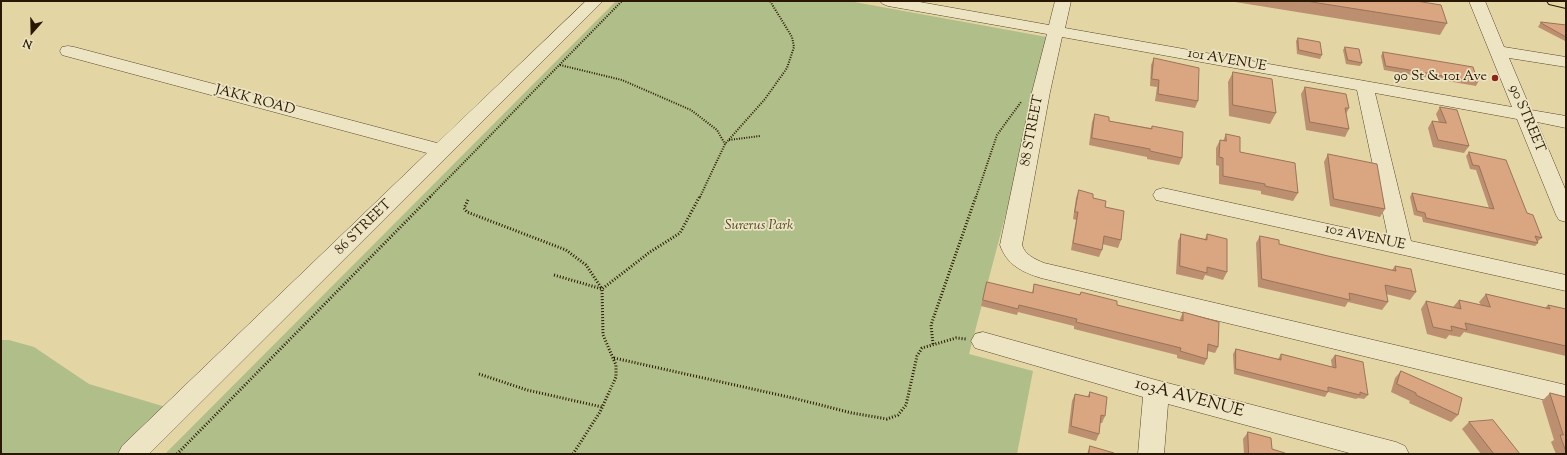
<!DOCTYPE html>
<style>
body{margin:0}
#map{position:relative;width:1567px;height:455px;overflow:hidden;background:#e4d5a4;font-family:"Sorts Mill Goudy",serif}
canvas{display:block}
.frame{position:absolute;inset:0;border:2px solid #291702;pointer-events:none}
.north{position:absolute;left:12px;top:12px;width:40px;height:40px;-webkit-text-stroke:3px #ede4c4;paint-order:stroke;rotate:200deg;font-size:11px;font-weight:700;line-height:16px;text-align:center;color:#291702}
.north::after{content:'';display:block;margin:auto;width:14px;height:18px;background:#291702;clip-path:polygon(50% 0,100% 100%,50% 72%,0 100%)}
</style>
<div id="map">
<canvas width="1567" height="455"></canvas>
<div class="frame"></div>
<div class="north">N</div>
</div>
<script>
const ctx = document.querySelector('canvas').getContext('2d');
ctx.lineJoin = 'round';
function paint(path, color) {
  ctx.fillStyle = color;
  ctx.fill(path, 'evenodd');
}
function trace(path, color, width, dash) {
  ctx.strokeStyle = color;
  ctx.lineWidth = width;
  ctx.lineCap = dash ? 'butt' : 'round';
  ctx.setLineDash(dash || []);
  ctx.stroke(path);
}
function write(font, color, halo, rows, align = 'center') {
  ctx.font = font + ' "Sorts Mill Goudy",serif';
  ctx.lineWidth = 3.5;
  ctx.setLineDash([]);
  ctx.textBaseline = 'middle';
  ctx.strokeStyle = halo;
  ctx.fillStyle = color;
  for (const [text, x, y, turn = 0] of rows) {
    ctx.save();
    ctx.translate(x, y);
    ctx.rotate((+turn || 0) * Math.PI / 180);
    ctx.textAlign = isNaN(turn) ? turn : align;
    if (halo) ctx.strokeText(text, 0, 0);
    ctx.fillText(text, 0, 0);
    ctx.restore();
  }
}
paint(new Path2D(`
 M616,1H849L1052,38L969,354L1033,371L1017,454H165Z
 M1,340H9L34,347L89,384L169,408L121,454H1Z`), '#b0be89');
const minor = new Path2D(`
 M586,1H603L149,454H118L122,446L427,153L62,55L60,51L62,47L68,46L74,47L437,143Z
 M880,1H914L1049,25L1055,1H1071L1065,28L1512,107L1469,1H1485L1504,47L1566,57V67L1509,58L1531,110L1566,116V128L1537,122L1566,191V222L1559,220L1556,215L1517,119L1375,93L1411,241L1566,275V291L1156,200L1153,195L1156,190L1163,188L1388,237L1357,90L1062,37L1050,92L1022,245C1025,255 1035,259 1044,263L1566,385V405L1041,278C1022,272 1007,265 1000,245L1032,92L1047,34L888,6L883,4Z
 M983,332L1156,380L1396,442L1405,446L1409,454H1353L1168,404L1164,454H1138L1143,397L975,348L971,341L975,334Z`);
const major = new Path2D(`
 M1547,1H1566V8L1549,4Z`);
trace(minor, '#58462a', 1);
trace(major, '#291702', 2);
trace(new Path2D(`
 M560,65L622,80L691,110L717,130L725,144
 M729,140L760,136
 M430,197L622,1
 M700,197L725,144L765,99L787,68L794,47L792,37L770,1
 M976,197L997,135L1021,102`), '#291702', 2, [1, 1.5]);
trace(new Path2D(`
 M468,200L464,208L467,212L566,250L586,265L602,289
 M554,275L602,289
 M933,344L931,325L976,196
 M614,358L793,398L852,413L887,419L898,415L906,405L917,356L922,348L956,338L966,339
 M479,374L527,390L602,407
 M177,454L431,196
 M573,454L600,412L616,377V365L603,335L602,289L650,252L680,233L700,196`), '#291702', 3, [1, 2]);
paint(minor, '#ede4c4');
paint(major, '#e4d5a4');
paint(new Path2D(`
 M1229,1H1416L1447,23L1440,35Z
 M1541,22L1566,25V43L1565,41L1538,27Z
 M1298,38L1322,55L1320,59L1297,54L1296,41Z
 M1345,47L1362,63L1360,66L1346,64L1343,50Z
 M1383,52L1478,82L1476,86L1384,70L1381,56Z
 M1154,58L1198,101L1195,108L1155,101L1157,87L1150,86L1151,65Z
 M1233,72L1276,113L1270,124L1229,116L1228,82Z
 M1305,87L1349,108L1346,114L1349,129L1345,137L1306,130L1301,94Z
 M1440,107L1469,146L1464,153L1433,147L1428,128L1432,121L1439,122L1436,114Z
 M1095,114L1109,121L1151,128L1152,126L1182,158L1179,165L1147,159V157L1089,145L1092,122Z
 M1226,134L1240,152L1298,193L1293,201L1261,194V191L1219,184V166L1216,165V148L1220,140L1223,141Z
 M1469,152L1527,213L1542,238L1538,241H1537L1538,243L1535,246L1423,222L1422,217L1414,215L1410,197L1412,193L1489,208L1476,170L1470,169L1466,156Z
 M1328,154L1385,209L1380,217L1330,206L1324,162Z
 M1079,190L1093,198L1105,207L1121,240L1118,248L1102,244V250L1099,257L1071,250L1076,220L1073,219L1076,198Z
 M1181,234L1205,239L1207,234L1227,272L1223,280L1205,275L1203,280L1176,274L1178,241Z
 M1260,236L1279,244L1328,256L1392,270L1395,266L1416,292L1410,300L1386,294L1388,302L1382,310L1348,302L1345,307L1258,287L1256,243Z
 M987,282L1032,293L1034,284L1079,295L1081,292L1117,305L1180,321V319L1183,312L1218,347L1215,353L1207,351V359L1204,365L1177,358V355L1074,329V326L1018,312L1017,315L981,306Z
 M1486,294L1545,308L1548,305L1566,309V356L1464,332L1460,337L1449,335L1446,339L1427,334L1421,309L1426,301L1453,307L1459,300L1481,305L1479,302Z
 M1236,349L1278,359L1281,354L1332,367L1331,360L1335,355L1368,395L1364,399L1358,398L1356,399L1328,392L1325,397L1234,374L1233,354Z
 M1401,371L1458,415L1451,422L1409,403L1410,401L1391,392L1395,378Z
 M1090,392L1105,416L1102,423H1100L1099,434L1096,441L1068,433L1072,401L1075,394L1087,397Z
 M1550,393L1566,397V454H1556L1551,442L1554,440L1542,401Z
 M1469,422L1520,454H1481L1462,429Z
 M1248,432L1272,449L1285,454H1244L1243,439Z
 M1090,446L1114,454H1087Z`), '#bb8f6f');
const building = new Path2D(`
 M1306,1H1416L1441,5L1447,23Z
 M1541,22L1566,25V37L1541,23Z
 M1298,38L1320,42L1322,55L1299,50Z
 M1345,47L1359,49L1362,63L1348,60Z
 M1383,52L1473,67L1478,82L1386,66Z
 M1154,58L1199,68L1198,101L1158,94L1159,80L1152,79Z
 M1233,72L1272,79L1276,113L1233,105Z
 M1305,87L1346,94L1349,108H1345L1349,129L1310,122Z
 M1440,107L1457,110L1469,146L1438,140L1432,121L1446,123Z
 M1095,114L1109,117V121L1152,129V126L1183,132L1182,158L1150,151V149L1092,138Z
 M1226,134L1240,137V152L1295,163L1298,193L1265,186V184L1223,176V158L1219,157L1220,140L1226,141Z
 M1469,152L1506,160L1527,213L1533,215L1542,238L1535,236L1538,243L1426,218L1425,213L1417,211L1412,193L1494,209L1479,166L1473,165Z
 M1328,154L1377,164L1385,209L1334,199Z
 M1079,190L1093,194V198L1106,201L1105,207L1124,211L1121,240L1104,236L1102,250L1073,243L1078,212H1075Z
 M1181,234L1207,240V234L1227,239V272L1207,267V273L1180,266Z
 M1260,236L1279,240V244L1328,256L1396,271L1395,266L1411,269L1416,292L1385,285L1388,302L1349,293L1350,300L1262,279Z
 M987,282L1033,293L1034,284L1080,295L1081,292L1117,301V305L1183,321V312L1219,322L1218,347L1208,344L1207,359L1180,351L1181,348L1076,322L1077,319L1019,305L1018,309L983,300Z
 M1486,294L1550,309L1548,305L1566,309V346L1465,323L1467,330L1451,326L1452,331L1433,327L1426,301L1461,309L1459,300L1490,307Z
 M1236,349L1281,360V354L1336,368L1335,355L1363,362L1368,395L1360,392V395L1328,387V392L1236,369Z
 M1401,371L1462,398L1458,415L1416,395V393L1397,384Z
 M1090,392L1107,397L1105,416L1101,415L1099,434L1071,426L1075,394L1089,397Z
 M1550,393L1566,397V452L1560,435H1563Z
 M1493,420L1520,454H1494L1469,422Z
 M1248,432L1271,438L1272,449L1285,453V454H1249Z
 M1090,446L1114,453V454H1089Z`);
paint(building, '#daa681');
trace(building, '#99745a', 1);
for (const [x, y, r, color] of [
 [1495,78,4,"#8f2418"]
]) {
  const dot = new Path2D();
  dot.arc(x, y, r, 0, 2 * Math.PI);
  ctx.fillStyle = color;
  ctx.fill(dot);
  trace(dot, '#ede4c4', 1.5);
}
write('14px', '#291702', '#ede4c4', [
 ["101 AVENUE",1227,61,10],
 ["JAKK ROAD",255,101,15],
 ["90 STREET",1526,119,67],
 ["88 STREET",1033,131,-79],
 ["86 STREET",364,228,-44],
 ["102 AVENUE",1365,238,12]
]);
write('14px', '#291702', '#ede4c4', [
 ["90 St & 101 Ave",1487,78]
], 'right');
write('italic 14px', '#52492a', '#ede4c4', [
 ["Surerus Park",759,227]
]);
write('17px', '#291702', '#ede4c4', [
 ["103A AVENUE",1189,399,15]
]);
</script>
